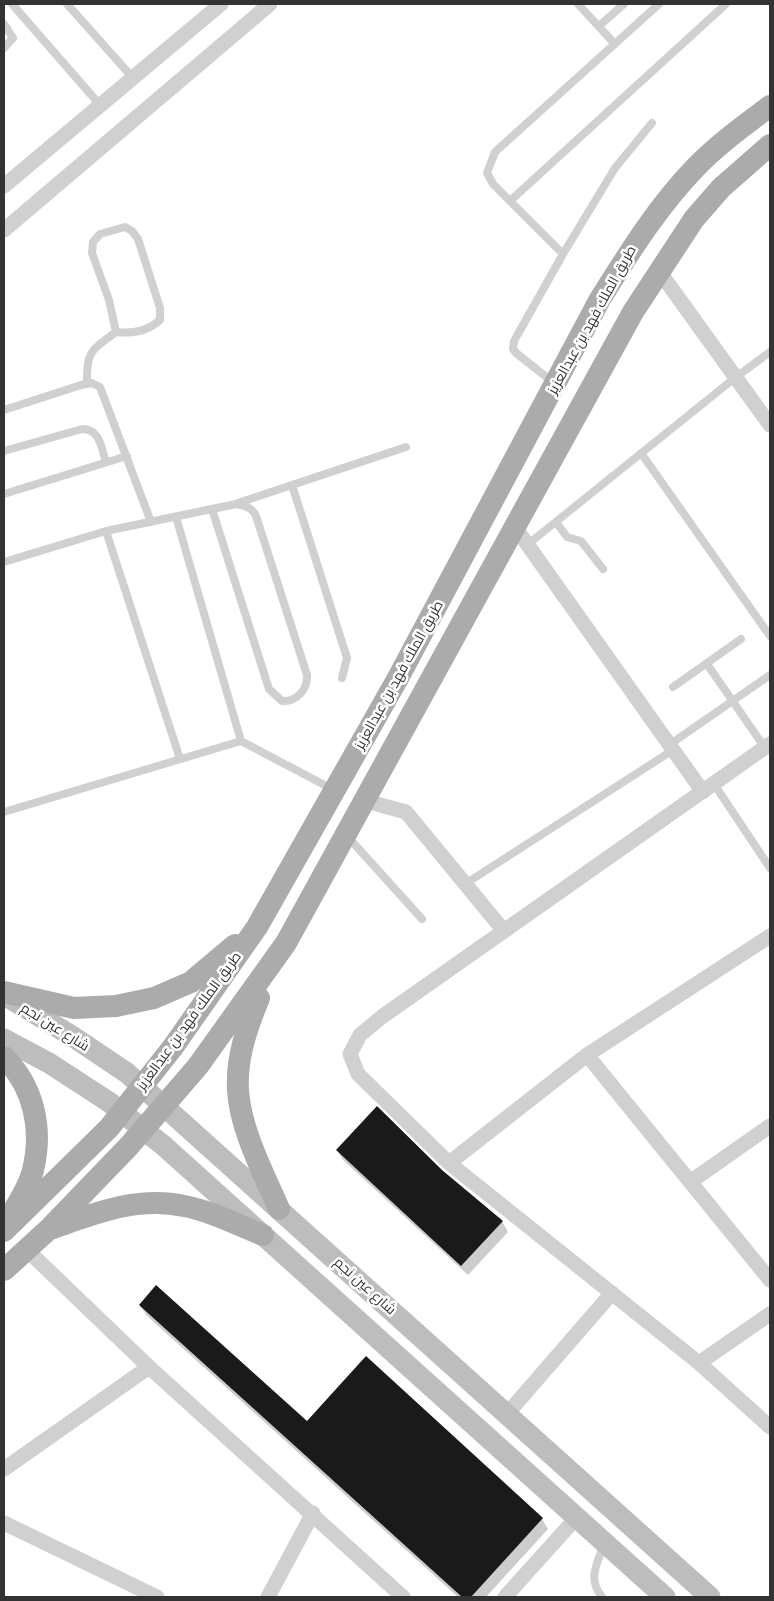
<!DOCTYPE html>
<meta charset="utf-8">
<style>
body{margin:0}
#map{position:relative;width:774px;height:1601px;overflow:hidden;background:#fff;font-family:"Golos Text",sans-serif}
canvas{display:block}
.frame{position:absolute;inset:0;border:5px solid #333;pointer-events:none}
</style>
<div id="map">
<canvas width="774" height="1601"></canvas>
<div class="frame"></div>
</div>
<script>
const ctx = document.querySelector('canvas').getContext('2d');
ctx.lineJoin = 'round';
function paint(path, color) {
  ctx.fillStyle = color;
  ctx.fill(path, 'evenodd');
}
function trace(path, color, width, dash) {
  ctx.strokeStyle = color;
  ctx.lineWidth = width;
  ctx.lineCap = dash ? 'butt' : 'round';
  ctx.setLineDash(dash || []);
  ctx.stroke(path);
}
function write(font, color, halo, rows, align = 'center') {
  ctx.font = font + ' "Golos Text",Cairo,sans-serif';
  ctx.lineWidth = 5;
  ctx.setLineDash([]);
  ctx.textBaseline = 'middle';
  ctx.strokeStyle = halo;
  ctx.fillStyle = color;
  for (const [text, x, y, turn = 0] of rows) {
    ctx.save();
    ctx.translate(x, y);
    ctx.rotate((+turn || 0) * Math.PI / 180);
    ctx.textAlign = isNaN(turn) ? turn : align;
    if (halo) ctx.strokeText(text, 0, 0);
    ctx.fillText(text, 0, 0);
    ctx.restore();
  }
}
paint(new Path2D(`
 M337,1150L442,1171L502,1221L508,1232L468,1275L343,1160Z
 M140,1305L307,1423L542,1519L548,1529L486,1597H458L146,1315Z`), '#0003');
paint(new Path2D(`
 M377,1106L442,1170L503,1221L461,1266L336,1150Z
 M156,1285L307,1421L366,1356L543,1518L471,1597H462L139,1305Z`), '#1a1a1a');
trace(new Path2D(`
 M12,4L100,105
 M67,4L133,78
 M578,4L614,43
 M4,24L13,38L4,48
 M599,26L624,4
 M510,201L726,4
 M563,254L493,184L487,173L495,152L659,4
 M554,383L516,353L513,349L514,341L563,254L615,168L652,123
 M87,384C86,352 91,350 116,332C133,334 148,331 160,320V308L138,239L132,231L125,227L100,234L93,242L92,253L109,300L116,332
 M4,410L81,385L92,383L100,387L151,522
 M4,451L82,429C100,429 101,447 106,462
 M641,453L770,636
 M292,485L347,658L342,678
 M4,494L127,456
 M238,503L406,447
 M176,517L241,741
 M556,522L567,537L581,541L603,569
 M106,531L180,759
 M527,545L736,377L770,352
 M4,562L106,531L236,504C245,506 252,507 256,516L307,675C308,689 297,702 282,701L269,689L212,509
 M707,664L765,748
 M673,687L741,639
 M669,745L770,675
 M714,784L770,868
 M4,812L241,741L334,790
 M348,837L422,919
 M465,884L673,750
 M602,1597C587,1578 597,1565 604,1544`), '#d0d0d0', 8);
trace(new Path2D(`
 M4,186L221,4
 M4,230L270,4
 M659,271L770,425
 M515,527L703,792
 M366,801L406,812L504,931
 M770,936L587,1055L449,1163L699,1363L770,1427
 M587,1055L770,1280
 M449,1163L358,1074L350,1054L360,1035L383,1016L770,744
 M690,1182L770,1126
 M26,1249L149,1367L403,1597
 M699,1363L770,1314
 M507,1414L612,1293
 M4,1469L149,1367
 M4,1523L157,1597
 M268,1597L313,1513
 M505,1597L577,1517`), '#d0d0d0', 15);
trace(new Path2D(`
 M4,995L72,1036L127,1073L710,1597
 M4,1039L49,1063L109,1102L164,1146L665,1597`), '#bdbdbd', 21);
trace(new Path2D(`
 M4,992L74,1008L116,1006L154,998L191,982L235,945
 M259,998C247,1027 236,1058 238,1090C240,1129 264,1174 279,1209
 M4,1057C34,1087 43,1129 33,1170C29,1187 18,1203 9,1218
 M53,1228C96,1213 138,1196 184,1206C211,1211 238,1225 263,1235
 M4,1231L109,1128L173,1047L257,927L398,678L600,299C629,253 658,206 696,167C718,144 745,125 770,106
 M4,1270L49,1229L129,1146L198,1066L286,943L633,312L694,219L721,188L770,145`), '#ababab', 22);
write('14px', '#333', '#fff', [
 ["طريق الملك فهد بن عبدالعزيز",592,320,-61],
 ["طريق الملك فهد بن عبدالعزيز",399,675,-61],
 ["طريق الملك فهد بن عبدالعزيز",189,1021,-54],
 ["شارع عين نجم",55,1027,32],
 ["شارع عين نجم",365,1286,42]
]);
</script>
